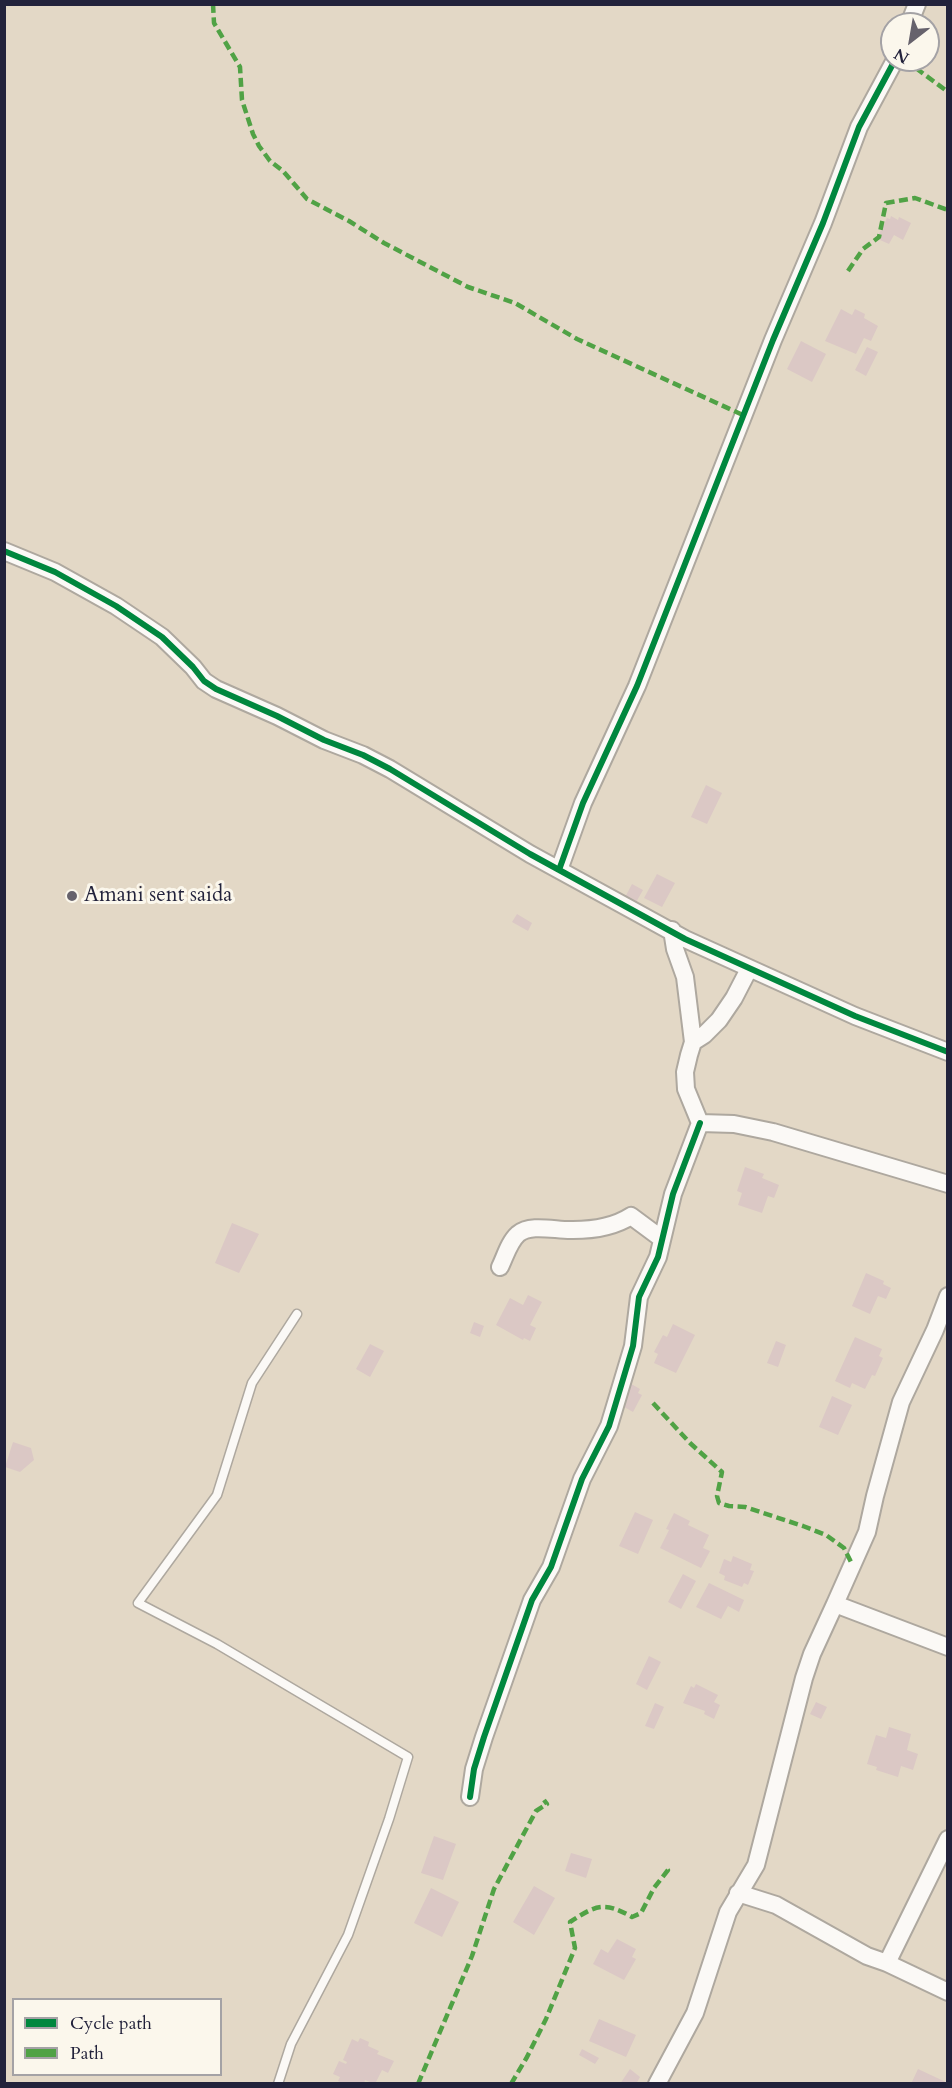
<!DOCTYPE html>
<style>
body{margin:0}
#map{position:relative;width:952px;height:2088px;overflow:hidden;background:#e3d8c6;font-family:Cardo,serif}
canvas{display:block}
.frame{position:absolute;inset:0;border:6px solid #22223b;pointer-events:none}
.legend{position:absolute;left:12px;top:1998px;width:210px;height:78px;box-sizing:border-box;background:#fbf7ec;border:2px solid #a4a2a5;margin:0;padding:8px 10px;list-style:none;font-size:18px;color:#22223b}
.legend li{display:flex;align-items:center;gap:12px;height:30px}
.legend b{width:30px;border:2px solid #a4a2a5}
.north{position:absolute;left:880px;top:12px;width:60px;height:60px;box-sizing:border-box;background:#fbf7ec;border:2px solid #a4a2a5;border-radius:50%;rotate:211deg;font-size:16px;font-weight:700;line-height:24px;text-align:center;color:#22223b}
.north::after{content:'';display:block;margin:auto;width:21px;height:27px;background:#66626c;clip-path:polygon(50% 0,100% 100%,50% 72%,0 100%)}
</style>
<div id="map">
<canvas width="952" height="2088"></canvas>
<div class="frame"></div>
<ul class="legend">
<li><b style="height:8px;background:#00873e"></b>Cycle path</li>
<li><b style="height:8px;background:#50a245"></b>Path</li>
</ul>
<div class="north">N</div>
</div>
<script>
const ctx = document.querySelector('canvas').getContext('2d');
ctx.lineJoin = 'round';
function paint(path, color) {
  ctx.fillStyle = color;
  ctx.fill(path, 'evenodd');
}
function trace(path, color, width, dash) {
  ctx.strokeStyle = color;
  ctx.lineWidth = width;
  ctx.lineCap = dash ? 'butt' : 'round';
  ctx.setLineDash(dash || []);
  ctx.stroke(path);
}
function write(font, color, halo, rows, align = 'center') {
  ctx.font = font + ' Cardo,serif';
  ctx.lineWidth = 6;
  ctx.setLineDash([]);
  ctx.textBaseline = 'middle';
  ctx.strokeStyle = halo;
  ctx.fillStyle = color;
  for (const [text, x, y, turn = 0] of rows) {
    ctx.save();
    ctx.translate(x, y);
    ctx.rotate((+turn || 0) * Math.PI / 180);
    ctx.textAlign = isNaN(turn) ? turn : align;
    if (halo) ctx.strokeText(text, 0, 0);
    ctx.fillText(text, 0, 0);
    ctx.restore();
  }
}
paint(new Path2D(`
 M891,216L898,220L899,217L911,223L903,240L894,235L889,244L880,240L878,236L887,218L890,219Z
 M841,309L852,315L855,309L865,314L864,318L878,326L871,341L864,338L856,354L825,341Z
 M801,341L826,354L812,382L787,369Z
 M867,347L878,352L866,376L855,370Z
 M706,785L722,793L707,824L691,817Z
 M657,874L675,883L662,907L644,898Z
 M632,884L643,890L631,911L621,905Z
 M517,914L532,923L528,931L512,922Z
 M745,1167L764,1174L762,1178L779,1185L774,1198L768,1196L762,1213L738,1205L742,1193L737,1191Z
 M232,1223L259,1234L239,1273L215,1263Z
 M866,1273L884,1281L883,1284L891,1288L886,1299L878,1296L870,1314L852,1306Z
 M528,1295L542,1302L530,1325L536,1328L530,1341L524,1338L523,1340L496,1325L510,1298L523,1305Z
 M474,1322L484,1326L480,1337L470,1333Z
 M673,1324L695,1335L676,1373L654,1363L658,1354L654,1352L663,1335L667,1337Z
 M855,1337L882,1349L879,1356L883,1358L875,1376L872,1375L865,1389L852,1383L850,1388L835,1381Z
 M776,1341L786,1345L778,1367L767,1363Z
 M370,1344L384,1351L370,1377L356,1369Z
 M626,1381L640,1389L638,1393L642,1395L633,1412L610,1399Z
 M832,1396L852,1405L838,1435L819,1427Z
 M13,1442L31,1448L34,1460L20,1472L5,1467Z
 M635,1512L653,1520L638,1554L619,1546Z
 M674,1513L690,1521L688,1525L709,1535L703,1548L710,1551L701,1568L660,1548L669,1530L666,1529Z
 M733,1556L752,1564L750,1570L754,1571L748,1585L744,1583L742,1587L724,1580L725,1576L719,1573L724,1559L731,1562Z
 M683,1574L696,1581L681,1609L668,1602Z
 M709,1583L744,1600L739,1612L728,1606L721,1619L696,1607Z
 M649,1656L661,1662L647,1690L636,1684Z
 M696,1684L718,1695L714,1702L720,1705L714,1719L704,1714L705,1711L683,1703L691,1686L694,1688Z
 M816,1702L827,1707L821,1719L810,1714Z
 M655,1703L664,1707L654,1729L645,1726Z
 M889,1727L911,1734L907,1750L918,1754L913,1770L901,1766L898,1777L876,1770L877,1767L867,1764L876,1735L886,1738Z
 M434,1836L456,1844L443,1880L421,1873Z
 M571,1853L592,1859L586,1878L565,1871Z
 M534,1886L555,1898L534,1935L513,1922Z
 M431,1888L459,1902L442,1937L414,1923Z
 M617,1939L636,1949L632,1957L636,1959L624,1980L593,1964L601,1949L608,1953Z
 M599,2019L636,2035L626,2057L589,2041Z
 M360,2038L369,2042L368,2046L379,2051L377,2054L394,2061L388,2073L382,2070L375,2084L365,2080L364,2084H345L338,2081L340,2077L333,2074L339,2061L346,2064L347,2062L343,2060L352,2039L358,2042Z
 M582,2049L599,2058L595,2064L579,2055Z
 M630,2069L640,2077L636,2084H620Z
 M918,2069L948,2083V2084H911Z`), '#dbc8c5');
const service = new Path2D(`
 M278,2084L291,2044L348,1935L389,1819L408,1757L217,1644L138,1603L217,1495L252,1383L297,1314`);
const minor = new Path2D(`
 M909,24L917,4
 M4,551L55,572L116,606L162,637L193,667L204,681L216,689L277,716L324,740L363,755L390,769L530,854L685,939L855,1016L948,1052
 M559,870L583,803L637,686L773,340L823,223L859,127L895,60
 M672,930L675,949L685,977L693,1042
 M749,969L734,998L719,1020L704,1035L693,1042L689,1055L685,1072L686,1089L700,1123L734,1124L773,1132L948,1184
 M500,1267C505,1257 509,1242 518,1234C531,1223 557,1231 573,1230C593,1230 614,1227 631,1216L662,1239
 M948,1296L935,1330L901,1402L875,1496L867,1532L835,1604L948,1647
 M470,1797L474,1769L484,1737L532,1600L551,1567L582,1479L609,1426L633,1346L639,1297L658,1257L673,1194L700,1123
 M738,1893L776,1905L867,1956L887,1963L948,1992
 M887,1963L948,1839
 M657,2084L695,2013L728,1912L756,1865L804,1678L812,1654L835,1604`);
trace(service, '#aea89f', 11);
trace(minor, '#aea89f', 20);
trace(service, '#fbf9f6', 8);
trace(minor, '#fbf9f6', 16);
trace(new Path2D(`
 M213,4L214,23L240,67L242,100L253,134L259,146L270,161L283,171L307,199L349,221L384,243L468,287L515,303L577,339L743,415
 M905,60L948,92
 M848,271L863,249L879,237L886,203L915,198L948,210
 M653,1403L690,1443L722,1472L717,1496L719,1503L729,1506L745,1507L803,1526L826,1535L844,1548L852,1564
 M418,2084L472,1956L494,1889L536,1811L547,1804L544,1800
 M511,2084L527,2057L546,2019L575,1948L570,1922C596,1905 604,1901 632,1917L641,1913L654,1888L668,1870L667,1869`), '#50a245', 4.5, [9, 4.5]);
trace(new Path2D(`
 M4,551L55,572L116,606L162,637L193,667L204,681L216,689L277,716L324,740L363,755L390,769L530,854L685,939L855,1016L948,1052
 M559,870L583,803L637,686L773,340L823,223L859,127L895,60
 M470,1797L474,1769L484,1737L532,1600L551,1567L582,1479L609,1426L633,1346L639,1297L658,1257L673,1194L700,1123`), '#00873e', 6);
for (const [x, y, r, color] of [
 [72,896,6,"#66626c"]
]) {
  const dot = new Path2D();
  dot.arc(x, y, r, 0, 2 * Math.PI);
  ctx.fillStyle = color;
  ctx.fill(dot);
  trace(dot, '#fbf7ec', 2);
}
write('21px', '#22223b', '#fbf7ec', [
 ["Amani sent saida",84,896]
], 'left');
</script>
